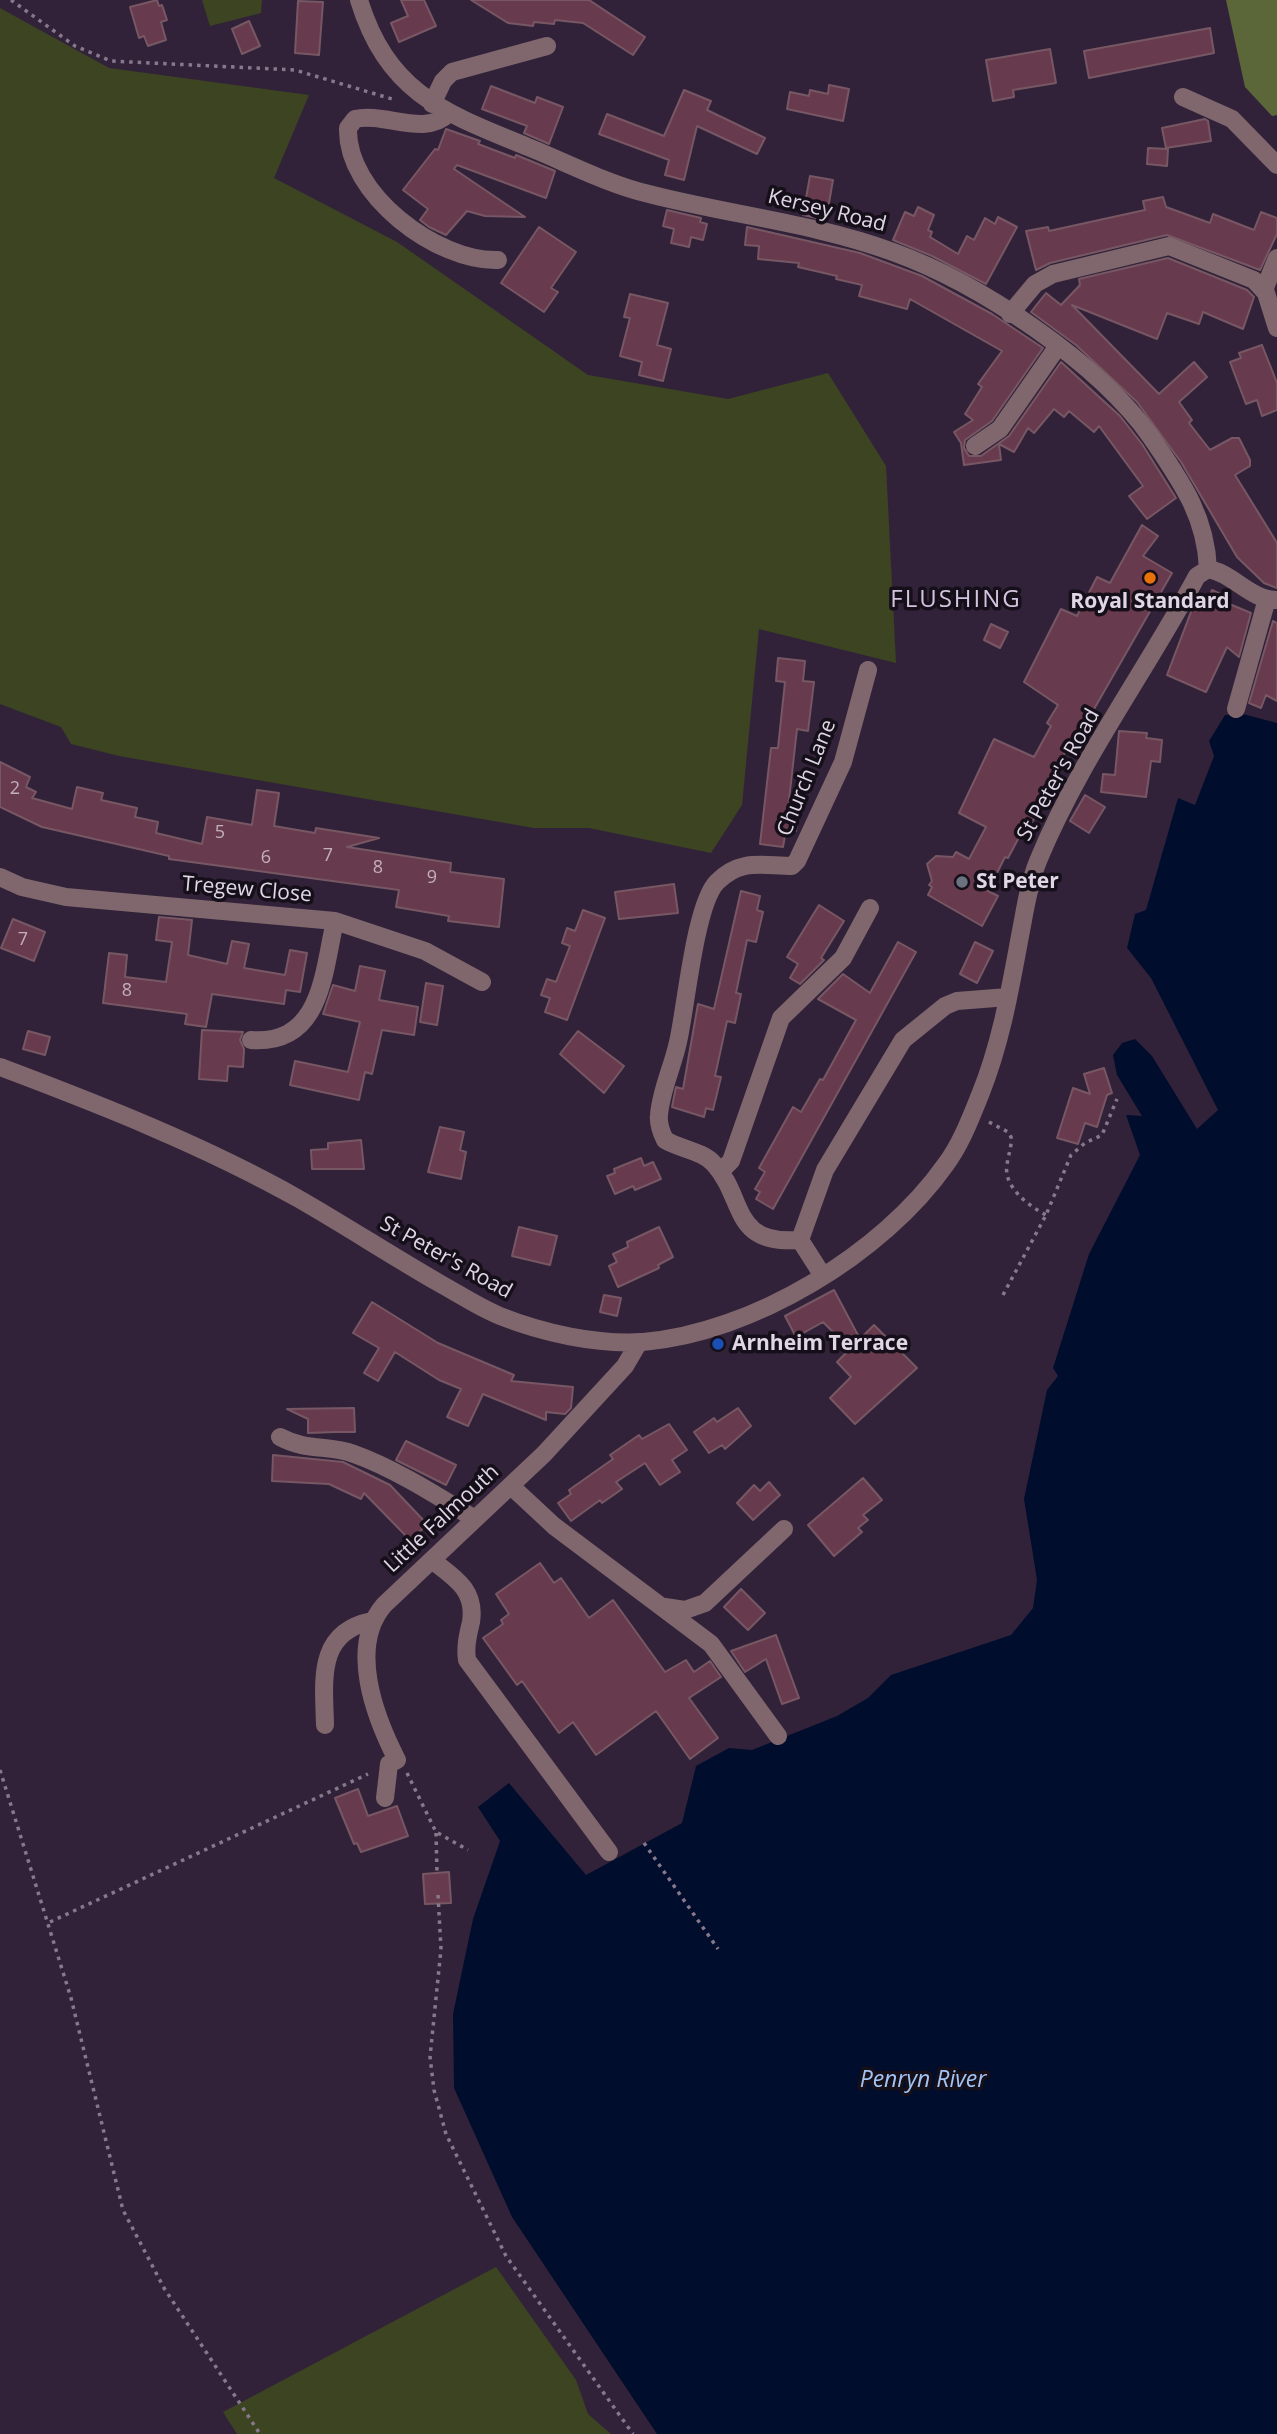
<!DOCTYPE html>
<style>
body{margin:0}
canvas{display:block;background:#312239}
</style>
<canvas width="1277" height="2434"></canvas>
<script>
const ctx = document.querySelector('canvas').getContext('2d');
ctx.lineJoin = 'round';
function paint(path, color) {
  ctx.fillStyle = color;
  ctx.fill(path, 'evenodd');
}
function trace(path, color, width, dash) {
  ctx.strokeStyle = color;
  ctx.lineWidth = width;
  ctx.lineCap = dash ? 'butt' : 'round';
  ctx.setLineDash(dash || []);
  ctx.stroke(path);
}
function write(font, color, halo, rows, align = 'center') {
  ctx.font = font + ' "Open Sans",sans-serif';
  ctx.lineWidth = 7;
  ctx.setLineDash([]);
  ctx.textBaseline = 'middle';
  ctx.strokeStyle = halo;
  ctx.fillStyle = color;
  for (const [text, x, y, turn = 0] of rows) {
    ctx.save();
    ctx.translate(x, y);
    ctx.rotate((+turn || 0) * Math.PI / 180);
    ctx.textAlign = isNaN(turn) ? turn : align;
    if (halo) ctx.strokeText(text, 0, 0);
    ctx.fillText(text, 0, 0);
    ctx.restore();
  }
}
paint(new Path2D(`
 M202,0H262L261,13L210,26Z
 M0,8L109,68L309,95L274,178L397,242L588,375L728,399L828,373L886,466L896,663L759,629L742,805L711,853L589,828H534L119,756L71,744L61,727L0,704Z
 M496,2267L576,2380L588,2414L611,2434H237L223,2412Z`), '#3c4421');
paint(new Path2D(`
 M1226,0H1277V115L1272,116L1245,87Z`), '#5c6739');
paint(new Path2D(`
 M1243,714L1277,723V2434H657L512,2217L454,2088L453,2014L473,1919L500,1841L478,1807L509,1783L586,1875L682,1823L696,1766L729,1748L752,1750L837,1716L868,1698L891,1675L1011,1635L1033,1608L1037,1580L1024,1499L1047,1390L1058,1376L1053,1368L1089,1254L1140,1155L1126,1115L1142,1116L1117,1075L1113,1055L1122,1043L1135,1039L1152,1056L1197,1129L1218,1110L1151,978L1127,948L1135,914L1146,910L1178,798L1195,805L1214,756L1209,741L1225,715Z`), '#000d2c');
const building = new Path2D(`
 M157,0L159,6L162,5L167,20L161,22L166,40L148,46L144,36L139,38L130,7Z
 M401,0H424L436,26L399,42L391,23L408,16Z
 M471,0H589L645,37L633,55L583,23L555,20L554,24L534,22L533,26L508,23Z
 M298,1L323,2L319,55L295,53Z
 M249,21L260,46L242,54L232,29Z
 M1210,28L1214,53L1089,78L1084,51Z
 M1050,49L1056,83L1013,90L1014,97L993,101L986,60Z
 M829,85L849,89L843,121L787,109L790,92L809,96L810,90L828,94Z
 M491,86L535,103L537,97L563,107L549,144L524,133L527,126L482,109Z
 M684,90L711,101L707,110L765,138L757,154L697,126L684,180L665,175L669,160L599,134L607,114L664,136Z
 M1205,119L1208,121L1211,141L1166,148L1162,128Z
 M446,129L480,141L478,144L515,158L516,155L555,171L546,198L457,165L454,169L525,217L485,216L467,211L446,235L429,227L420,220L428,209L403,190L435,149L438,150Z
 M1148,148L1168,149L1167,166L1147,164Z
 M810,176L833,180L826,220L803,215Z
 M1163,197L1166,207L1210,223L1213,214L1254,230L1261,212L1277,218V234L1260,270L1167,235L1050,263L1036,270L1026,231L1048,227L1049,231L1145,210L1143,201Z
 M918,207L934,215L928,230L932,232L930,237L958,254L967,236L974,240L985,218L995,224L998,217L1017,227L986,284L932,256L893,240L905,212L914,216Z
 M667,210L701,218L700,222L707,224L703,240L691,237L689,247L671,243L674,229L663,226Z
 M539,227L576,252L551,288L558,292L544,312L501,283Z
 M747,227L860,253L922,276L992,314L1043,348L992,421L965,440L964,448L969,456H981L1009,436L1061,362L1120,416L1142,444L1176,498L1147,519L1129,496L1143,486L1099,426L1094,432L1069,411L1064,417L1054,409L1034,433L1028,428L1014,452L999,444L1001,460L964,465L961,443L954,432L973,420L965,414L982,387L978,384L1002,351L910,299L907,309L859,296L862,285L836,279L837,276L798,267L799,263L758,259L759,246L745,245Z
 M1168,258L1247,290L1254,297L1243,329L1203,312L1199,324L1167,313L1157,339L1072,305L1159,394L1194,362L1207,377L1179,402L1192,420L1189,423L1210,450L1232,438H1239L1250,460V466L1235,475L1277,543V588L1264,583L1237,557L1181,462L1137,402L1076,345L1031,312L1046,293L1061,305L1080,285L1079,279Z
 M630,294L668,303L657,345L671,349L663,381L639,375L642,362L620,356L630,318L624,317Z
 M1262,345L1277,383V410L1262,416L1257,400L1246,404L1230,362L1241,358L1239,353Z
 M1142,525L1158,536L1143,556L1172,573L1078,737H1074L1056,768L1033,810L1038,812L1028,829L1025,826L1008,858L1005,857L988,891L998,896L982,926L928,895L932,887L929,885L932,881L927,864L936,856L953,857L956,852L969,859L986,827L959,813L994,739L1034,757L1051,726L1047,723L1058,705L1024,682L1061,609L1077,616L1097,577L1110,583Z
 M1212,590L1229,598L1227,603L1251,613L1239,657L1227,647L1206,692L1167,675L1194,604L1196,601L1206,605Z
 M1273,621L1277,623V701L1266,695L1261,708L1249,703Z
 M991,624L1008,632L1000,648L984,640Z
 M778,658L805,661L803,681L814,682L808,731L797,729L788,809L798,811L796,831L786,830L783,847L760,844L771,748H778L785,682L776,681Z
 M1119,731L1147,733L1146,738L1162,740L1160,762L1151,761L1146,797L1101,792L1103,774L1115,775Z
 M0,762L30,777L26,787L36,792L32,798L72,809L77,787L103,793L101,800L137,808L135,817L158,822L156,833L202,844L207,817L252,825L257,790L279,793L274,826L315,833L316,828L379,838L347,847L451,863L450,872L504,879L499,927L448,921L449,916L396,907L399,890L169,859V856L42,827L0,807Z
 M1085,795L1105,807L1089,833L1070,821Z
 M674,884L678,913L619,919L615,892Z
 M741,891L760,896L757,910L763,912L756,942L747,940L736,993L741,994L735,1023L727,1021L715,1076L721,1077L713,1110L706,1108L704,1117L672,1107L676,1087L683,1089L698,1004L714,1009Z
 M819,905L844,921L821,958L824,960L800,984L790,978L798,964L787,957Z
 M583,910L605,918L567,1020L545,1012L550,998L541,995L547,979L556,982L570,946L562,943L567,928L575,931Z
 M159,917L192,920L188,955L227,964L232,941L249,944L244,968L285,975L290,950L307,953L300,992L286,990L284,1004L212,994L206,1027L185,1024L187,1014L103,1003L109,953L127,955L125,977L166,982L172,942L156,940Z
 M13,919L45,932L34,961L1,948Z
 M898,942L916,952L773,1209L756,1199L760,1192L755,1189L765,1172L759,1168L793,1107L801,1112L820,1079L823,1080L856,1020L818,999L843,974L870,993Z
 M975,942L993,951L977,983L960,974Z
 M360,966L385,971L379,1000L418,1007L414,1035L382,1030L372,1074L365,1072L359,1100L290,1085L295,1061L348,1072L360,1022L323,1014L333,985L355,991Z
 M426,983L443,986L437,1025L420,1022Z
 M202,1030L243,1032L240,1040L244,1049L243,1067L228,1066L227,1081L199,1079Z
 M28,1031L50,1037L45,1055L23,1049Z
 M578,1031L624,1066L604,1093L560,1054Z
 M1104,1068L1112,1093L1107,1095L1097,1127L1085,1123L1078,1144L1057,1138L1073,1088L1090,1094L1084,1074Z
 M440,1127L464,1132L460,1150L466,1152L461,1179L428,1172Z
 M361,1140L364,1169H312L311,1150L328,1149V1143Z
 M641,1158L644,1166L653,1162L661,1179L635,1190L633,1186L615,1194L607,1176L615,1173L614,1169Z
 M519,1227L557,1236L550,1265L512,1256Z
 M659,1227L673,1257L658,1265L659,1268L618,1287L609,1266L617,1262L613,1254L628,1247L627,1242Z
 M834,1290L860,1339L874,1325L917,1368L855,1424L830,1398L851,1377L837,1362L850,1349L823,1322L796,1337L785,1316Z
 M604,1295L621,1298L617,1316L600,1312Z
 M372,1302L438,1343L514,1375L511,1381L573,1387L571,1408L565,1414L546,1412V1420L483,1394L468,1426L447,1417L461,1389L439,1380L395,1352L378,1381L364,1373L379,1348L353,1333Z
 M354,1408L355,1432H335L308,1433V1419L287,1409Z
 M738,1408L751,1426L725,1449L722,1445L709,1453L694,1432L714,1418L717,1422Z
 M669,1424L687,1450L672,1460L680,1472L660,1485L645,1463L616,1482L622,1489L602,1503L600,1500L571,1521L558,1503L571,1494L569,1490L613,1459L610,1455L639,1435L642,1439Z
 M406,1441L456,1465L446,1485L396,1460Z
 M273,1455L343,1462L390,1485L427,1524L411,1541L364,1493L361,1499L329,1484L272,1481Z
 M863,1478L882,1500L863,1515L868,1520L858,1528L862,1532L834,1556L808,1525Z
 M769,1482L780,1495L753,1520L737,1503L754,1485L760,1491Z
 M540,1563L554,1583L561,1578L589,1618L613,1600L665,1672L686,1660L694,1672L710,1661L721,1677L689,1698L718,1738L690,1759L656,1711L596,1755L573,1722L559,1733L522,1681L517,1685L483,1638L503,1624L501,1620L509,1614L496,1594Z
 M741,1589L765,1613L748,1630L724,1607Z
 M776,1635L799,1698L782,1704L766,1659L745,1672L731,1651Z
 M358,1789L368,1816L397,1806L408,1836L361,1852L357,1843L354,1844L335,1798Z
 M449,1872L451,1903L425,1904L423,1874Z`);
paint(building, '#683a4d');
trace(building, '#775763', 2);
trace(new Path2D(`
 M11,0L75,46L111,61L295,70L392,99
 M989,1122L1008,1132L1011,1137C1012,1147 1008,1155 1007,1165C1003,1187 1029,1206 1046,1215
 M1003,1295L1046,1215L1071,1155L1085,1143L1102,1135L1117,1099
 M0,1770L71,1998L123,2210L164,2288L260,2434
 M407,1773L436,1832L468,1850
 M436,1833L437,1873
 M644,1843L718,1949
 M438,1895L441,1949L430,2057L434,2090L446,2134L506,2256L633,2434
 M50,1922L368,1774`), '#86798c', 3.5, [3.5, 5]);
trace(new Path2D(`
 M359,0C388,94 445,113 528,147C568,163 607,184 649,194C730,215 814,223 893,252C979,283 1098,362 1151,437C1180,480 1206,515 1208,569
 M1183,97L1232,119L1277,165
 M432,104L443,81L452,72L547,46
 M448,114C425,137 384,112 355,119L348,128C346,194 437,262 498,260
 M1264,290L1277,258
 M1010,314L1035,284L1053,274L1169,246L1254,280L1266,293L1277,328
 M975,446L1000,429L1058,346
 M1208,569C1233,573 1250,600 1277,600
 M1236,709L1267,599
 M0,877L22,887L66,897L335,921L425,951L482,982
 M251,1040C322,1045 323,973 335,921
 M0,1067C101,1105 205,1146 299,1199C346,1226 392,1256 439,1283C459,1294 478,1307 500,1316C543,1333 596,1345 643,1342C752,1333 883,1254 946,1164C961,1144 971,1117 980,1095C1001,1043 1010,990 1020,936C1025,911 1028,886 1038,861C1079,761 1146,671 1197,576L1208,569
 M720,1172L731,1161L781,1018L843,958L870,908
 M800,1240C730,1245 746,1199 714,1164C703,1151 680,1149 665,1140C661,1132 658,1124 659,1115C661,1090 673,1066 678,1042C686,1008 695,904 717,882C741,858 763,866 792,866L797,861L843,762L868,670
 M823,1276L800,1240L825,1170L903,1040L945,1006L957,1001L1008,997
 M280,1437C308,1452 328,1444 354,1454C394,1468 439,1497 475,1519
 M511,1486L554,1526L711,1644L778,1736
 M433,1561C455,1578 476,1590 471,1622C468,1635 465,1646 467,1660L609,1852
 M665,1607L685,1610L705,1603L784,1529
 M325,1725C324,1681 316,1632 372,1621
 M385,1798L389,1764L397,1760C375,1717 348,1647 384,1605L544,1454L625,1366L639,1342`), '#7f676d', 18);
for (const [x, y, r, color] of [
 [1150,578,7,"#e8710a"],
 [962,882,7,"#6b7280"],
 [718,1344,7,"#1a4fb4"]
]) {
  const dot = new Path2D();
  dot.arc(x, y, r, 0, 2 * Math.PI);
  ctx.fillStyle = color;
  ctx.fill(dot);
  trace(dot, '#150f19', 2.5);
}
write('18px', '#c2afbf', null, [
 ["2",15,789],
 ["5",220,833],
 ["7",328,856],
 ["6",266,858],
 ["8",378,868],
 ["9",432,878],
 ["7",23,940],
 ["8",127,991]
]);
write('21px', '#e0d6e5', '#150f19', [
 ["Kersey Road",827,211,14],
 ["St Peter's Road",1059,775,-61],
 ["Church Lane",807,778,-68],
 ["Tregew Close",247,890,5],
 ["St Peter's Road",446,1258,29],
 ["Little Falmouth",442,1519,-43]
]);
write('bold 21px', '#e0d6e5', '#150f19', [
 ["Royal Standard",1150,602,"center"],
 ["St Peter",976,882],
 ["Arnheim Terrace",732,1344]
], 'left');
write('italic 23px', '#a3c3f5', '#150f19', [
 ["Penryn River",923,2080]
]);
ctx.letterSpacing = '2px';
write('24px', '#d4c2df', '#150f19', [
 ["FLUSHING",956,600]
]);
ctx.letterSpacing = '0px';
</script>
